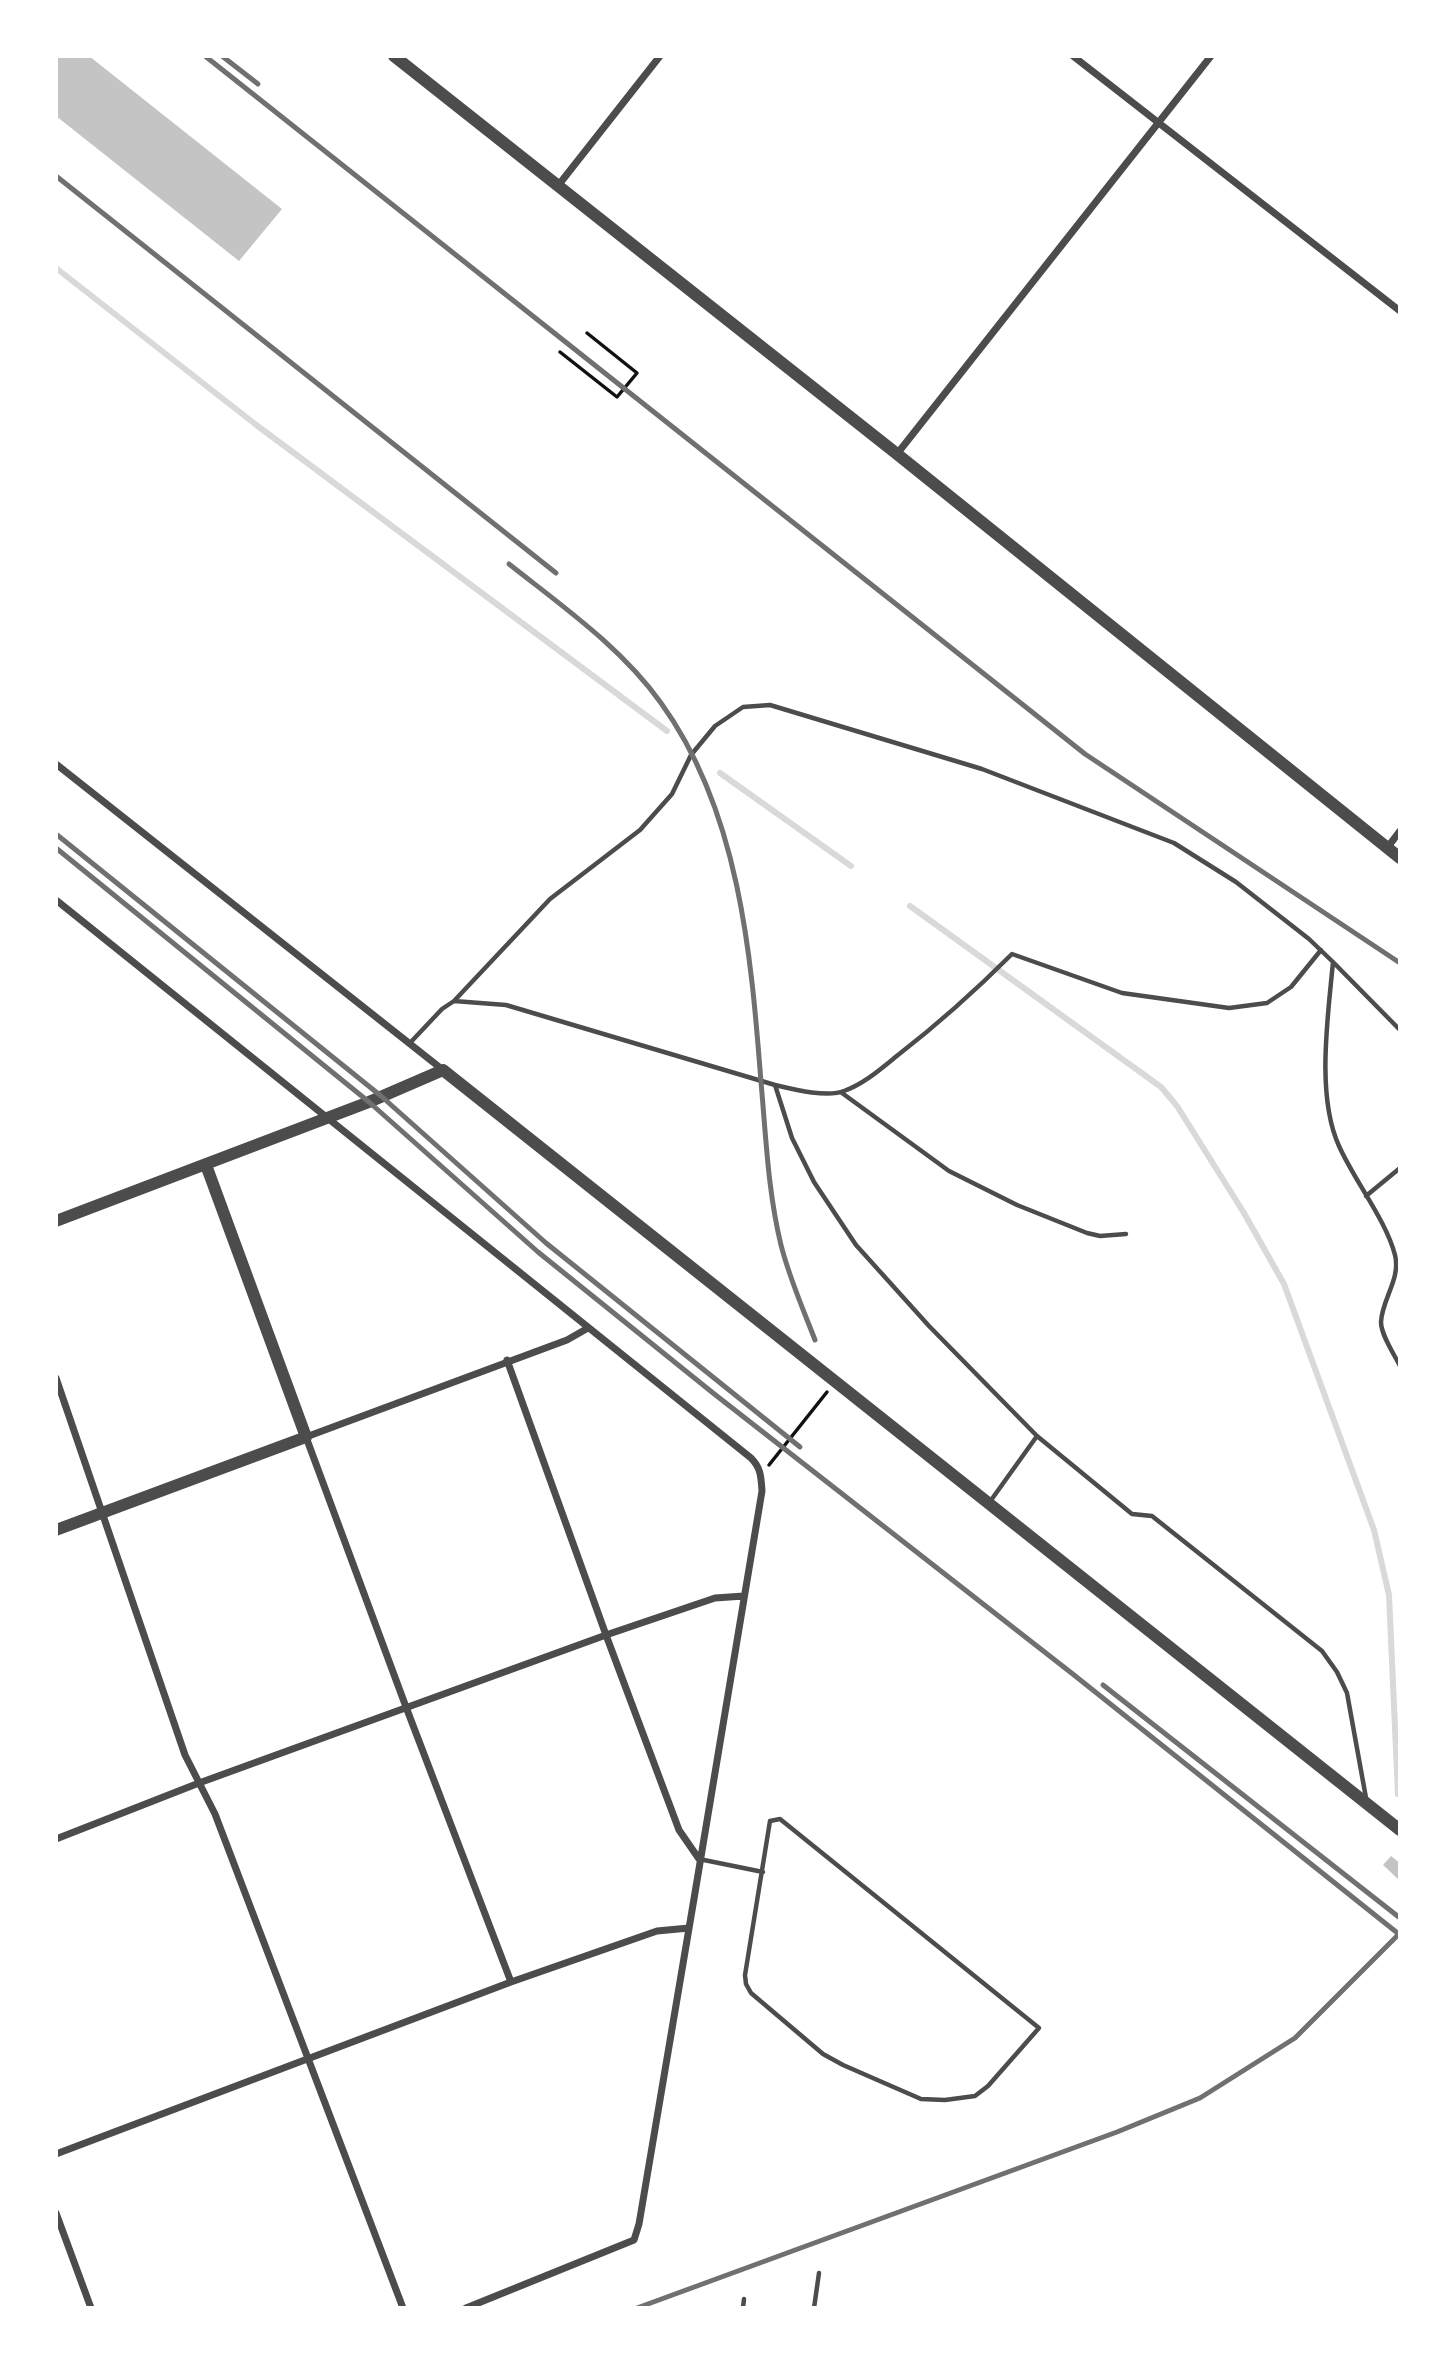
<!DOCTYPE html>
<style>
body{margin:0}
#map{position:relative;width:1456px;height:2364px;overflow:hidden;background:#fff;font-family:"Alegreya Sans",sans-serif}
canvas{display:block}
.frame{position:absolute;inset:0;border:58px solid #fff;pointer-events:none}
</style>
<div id="map">
<canvas width="1456" height="2364"></canvas>
<div class="frame"></div>
</div>
<script>
const ctx = document.querySelector('canvas').getContext('2d');
ctx.lineJoin = 'round';
function trace(path, color, width, dash) {
  ctx.strokeStyle = color;
  ctx.lineWidth = width;
  ctx.lineCap = dash ? 'butt' : 'round';
  ctx.setLineDash(dash || []);
  ctx.stroke(path);
}
function paint(path, color) {
  ctx.fillStyle = color;
  ctx.fill(path, 'evenodd');
}
trace(new Path2D(`
 M56,268L255,424L667,731
 M720,773L851,866
 M910,906L1161,1087L1177,1106L1244,1213L1284,1284L1374,1530L1389,1595L1398,1794`), '#d9d9d9', 6);
paint(new Path2D(`
 M56,56H89L282,209L239,261L56,116Z
 M1391,1856L1400,1863L1398,1879L1383,1865Z`), '#c4c4c4');
trace(new Path2D(`
 M560,352L617,397L637,373L587,333
 M769,1465L827,1392`), '#111', 3.5);
trace(new Path2D(`
 M1321,950L1291,987L1267,1003L1229,1008L1122,993L1012,954C976,990 938,1024 898,1055C882,1068 864,1084 844,1091C827,1098 792,1089 775,1085L792,1138L814,1182L856,1245L929,1326L1037,1436L1132,1514L1152,1516L1322,1651L1337,1672L1347,1693L1366,1798
 M1333,962L1400,1030
 M454,1001L550,899L640,830L672,794L691,755L715,726L743,707L770,705L982,769L1174,843L1236,882L1309,939L1333,962C1328,1016 1316,1096 1339,1146C1354,1180 1386,1220 1395,1255C1401,1279 1382,1299 1381,1322C1381,1335 1394,1354 1400,1366
 M409,1044L442,1009L454,1001L506,1005L775,1085
 M842,1093L949,1171L1017,1205L1087,1233L1100,1236L1126,1234
 M1366,1196L1400,1168
 M989,1503L1037,1436
 M780,1819L1039,2028L988,2086L975,2096L945,2100L921,2099L843,2065L823,2054L751,1993L746,1984L745,1975L770,1821Z
 M699,1859L763,1872
 M743,2308L744,2299
 M814,2308L819,2273`), '#4c4c4c', 4.5);
trace(new Path2D(`
 M1073,56L1400,311
 M557,187L660,56
 M897,454L1211,56
 M56,764L443,1070
 M1387,848L1400,831
 M56,900L751,1458C761,1468 761,1477 762,1491C721,1735 681,1980 639,2224L634,2240L466,2308
 M507,1360L606,1635L679,1830L699,1859
 M56,1378L185,1755L215,1814L403,2308
 M56,1839L199,1783L606,1635L715,1598L744,1596
 M511,1982L406,1707L306,1437L567,1340L588,1328
 M56,2154L511,1982L657,1931L689,1928
 M56,2213L91,2308`), '#4c4c4c', 7);
trace(new Path2D(`
 M394,56L897,454L1400,858
 M56,1221L369,1102L443,1070L1400,1830
 M56,1530L306,1437L206,1165`), '#4c4c4c', 12);
trace(new Path2D(`
 M205,56L1085,754L1400,963
 M222,56L258,84
 M56,176L556,573
 M509,564C562,606 621,647 661,703C739,811 751,953 761,1082C766,1137 768,1192 781,1245C789,1277 803,1309 815,1340
 M56,834L381,1096L546,1243L800,1447
 M56,848L369,1102L538,1252L713,1393L1074,1675L1400,1935
 M1103,1685L1400,1918
 M637,2308L1117,2132L1200,2098L1295,2038L1400,1933`), '#707070', 5);
</script>
